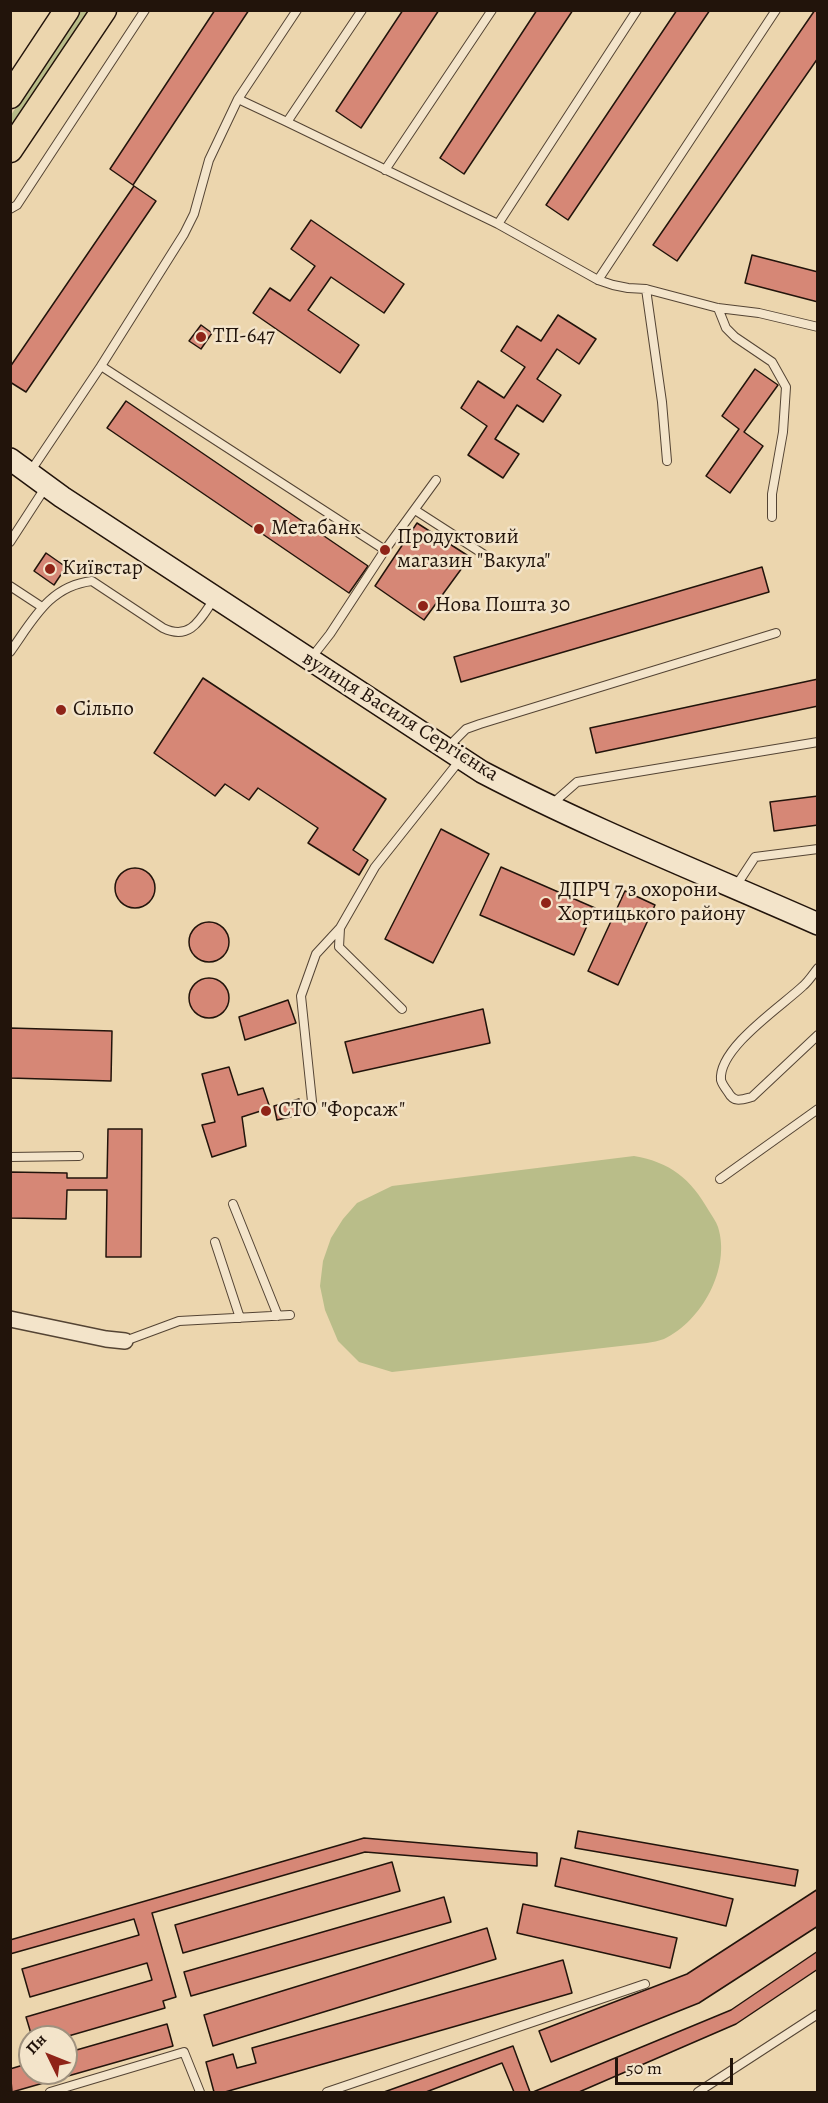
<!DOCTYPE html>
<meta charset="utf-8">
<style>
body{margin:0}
#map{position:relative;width:828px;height:2103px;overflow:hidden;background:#ecd6ae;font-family:Alegreya,serif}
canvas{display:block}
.frame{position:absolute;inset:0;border:12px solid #22140b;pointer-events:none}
.north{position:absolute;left:18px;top:2025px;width:60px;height:60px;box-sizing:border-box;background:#f3e4ca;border:2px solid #9f917e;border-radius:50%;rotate:313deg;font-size:16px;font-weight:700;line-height:24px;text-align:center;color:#22140b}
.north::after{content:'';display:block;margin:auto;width:21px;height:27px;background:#8f2418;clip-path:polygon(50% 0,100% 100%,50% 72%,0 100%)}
.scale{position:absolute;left:615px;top:2058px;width:118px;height:27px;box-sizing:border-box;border:3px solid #22140b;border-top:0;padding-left:8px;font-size:18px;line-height:21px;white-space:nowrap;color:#22140b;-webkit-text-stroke:4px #f3e4ca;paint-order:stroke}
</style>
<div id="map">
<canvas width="828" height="2103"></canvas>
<div class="frame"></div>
<div class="north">Пн</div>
<div class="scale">50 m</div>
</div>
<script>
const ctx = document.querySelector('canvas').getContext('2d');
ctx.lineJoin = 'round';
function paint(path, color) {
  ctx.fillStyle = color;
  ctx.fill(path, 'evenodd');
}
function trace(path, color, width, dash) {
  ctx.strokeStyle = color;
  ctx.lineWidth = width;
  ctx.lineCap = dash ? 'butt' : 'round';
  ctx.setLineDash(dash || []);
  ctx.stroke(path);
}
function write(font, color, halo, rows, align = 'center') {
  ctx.font = font + ' Alegreya,serif';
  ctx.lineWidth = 5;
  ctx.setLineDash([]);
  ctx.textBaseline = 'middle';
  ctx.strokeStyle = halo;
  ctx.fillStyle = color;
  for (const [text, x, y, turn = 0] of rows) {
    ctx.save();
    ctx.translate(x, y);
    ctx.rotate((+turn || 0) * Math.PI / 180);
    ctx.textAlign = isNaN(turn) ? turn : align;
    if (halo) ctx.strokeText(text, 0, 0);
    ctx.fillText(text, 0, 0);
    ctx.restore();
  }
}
paint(new Path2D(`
 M80,11H88L11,127V115Z
 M634,1156C670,1162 691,1179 709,1211C712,1216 716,1221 718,1227C731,1268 702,1321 664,1339C659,1341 652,1342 647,1343L392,1372L359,1362L338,1341L325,1310L320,1286L323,1261L331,1238L343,1219L357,1203L392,1186Z`), '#b9bd89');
const building = new Path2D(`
 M215,10H249L133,185L110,169Z
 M403,10H439L361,128L336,111Z
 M537,10H573L464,174L440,158Z
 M677,10H710L568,220L546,205Z
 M815,10H818V58L677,261L653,245Z
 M134,186L156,201L26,392L10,382V367Z
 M311,220L404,284L384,313L331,277L308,310L359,345L340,373L253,313L270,288L290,301L315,266L291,249Z
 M752,255L818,272V302L745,283Z
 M558,315L596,339L579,364L557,349L537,379L561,395L543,422L517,405L495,439L519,454L503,478L468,455L487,426L461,408L478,381L504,398L525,367L501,351L517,326L541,341Z
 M201,325L212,333L201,349L189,341Z
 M755,369L778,385L744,432L763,446L730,493L706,476L739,429L722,416Z
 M126,401L368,566L349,593L107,428Z
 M417,523L470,557L424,620L375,586Z
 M46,553L66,567L54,585L34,571Z
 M762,567L769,592L461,682L454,657Z
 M203,678L386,799L353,850L368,860L359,875L308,843L318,828L258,788L249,800L225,784L215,796L154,753Z
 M818,679V706L596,753L590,728Z
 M818,796V825L774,831L770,802Z
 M441,829L489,854L433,963L385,939Z
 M501,867L595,908L574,955L480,915Z
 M115 888a20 20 0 1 1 40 0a20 20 0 1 1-40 0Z
 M625,891L655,905L618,985L588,971Z
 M189 942a20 20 0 1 1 40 0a20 20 0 1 1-40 0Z
 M189 998a20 20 0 1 1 40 0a20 20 0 1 1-40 0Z
 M288,1000L296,1023L245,1040L239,1017Z
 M483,1009L490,1043L353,1073L345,1042Z
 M10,1028L112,1031L111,1081L10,1078Z
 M229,1067L238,1095L263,1088L270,1108L242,1117L246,1146L212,1157L202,1125L215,1122L202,1074Z
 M299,1099L303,1114L277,1120L274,1106Z
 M108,1129H142L141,1257H106L107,1190H67L66,1219L10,1218V1172L67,1173V1178H107Z
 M578,1831L798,1870L795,1886L575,1848Z
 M364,1838L537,1853V1866L365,1852L152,1913L176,1997L163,2001L165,2008L65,2037H32L26,2017L152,1980L147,1963L30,1997L22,1969L139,1935L134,1919L10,1954V1940Z
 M561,1858L733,1899L726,1926L555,1886Z
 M392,1862L400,1891L183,1953L175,1925Z
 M818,1889V1926L699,2003L551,2062L539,2031L687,1974Z
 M444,1897L451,1922L191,1996L184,1972Z
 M523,1904L677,1938L670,1968L517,1933Z
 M487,1928L496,1959L213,2046L204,2015Z
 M818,1951V1969L736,2024L579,2092H533L731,2010Z
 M563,1960L572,1993L225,2092H214L206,2062L233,2054L237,2068L256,2063L252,2048Z
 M167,2024L173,2046L12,2092L10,2069L30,2063V2073H66V2053Z
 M513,2046L530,2092H514L502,2063L426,2092H384Z`);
paint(building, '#d68776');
trace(building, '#22140b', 1.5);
const service = new Path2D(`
 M297,10L238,99L287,122L362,10
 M238,99L209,160L194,214L184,234L101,366L385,550L330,634L312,657
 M287,122L498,224L598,280L613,285L628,288L646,289L718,308L759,313L818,327
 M385,170L492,10
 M10,209L17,205L145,10
 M498,224L637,10
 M598,280L776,10
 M646,289L662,402L667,461
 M718,308L726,328L735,337L772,362L786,387L783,432L772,494V517
 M30,472L101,366
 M415,510L494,561
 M10,542L45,488
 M385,550L436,480
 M10,586L42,607
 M10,652C33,620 49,586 92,581L163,628C190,641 200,620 214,599
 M447,748L466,729L480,724L776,633
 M552,804L577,782L818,742
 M736,886L755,857L818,849
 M818,968C813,974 809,981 803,986C782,1006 718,1048 721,1080C722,1084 725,1088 728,1092C734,1103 741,1100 752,1097L818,1035
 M402,1009L339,947L340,928L375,867L460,760
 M313,1111L301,996L316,954L340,928
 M10,1157L79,1156
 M720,1179L818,1109
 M233,1204L278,1316
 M215,1242L240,1318
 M125,1341L179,1321L290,1315
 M50,2092L184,2052L200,2092
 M327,2092L645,1984
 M698,2092L818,2014`);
const minor = new Path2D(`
 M10,1319L106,1339L125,1341`);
const secondary = new Path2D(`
 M10,459L62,497L482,772C591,829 705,874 818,924`);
const primary = new Path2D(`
 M10,96L67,10
 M10,150L104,10`);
trace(service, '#544434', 10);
trace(minor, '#544434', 18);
trace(secondary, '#22140b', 24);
trace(primary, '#22140b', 27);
trace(service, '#f3e4ca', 8);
trace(minor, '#f3e4ca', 15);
trace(secondary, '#f3e4ca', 21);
trace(primary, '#ecd6ae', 24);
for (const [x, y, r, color] of [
 [201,337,6,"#8f2418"],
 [259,529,6,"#8f2418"],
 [385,550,6,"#8f2418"],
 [50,569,6,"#8f2418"],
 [423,606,6,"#8f2418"],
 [61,710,6,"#8f2418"],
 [546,903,6,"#8f2418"],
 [266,1111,6,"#8f2418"]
]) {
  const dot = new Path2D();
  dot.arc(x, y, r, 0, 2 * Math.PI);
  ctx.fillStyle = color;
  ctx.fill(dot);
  trace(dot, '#f3e4ca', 2);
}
write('21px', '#22140b', '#f3e4ca', [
 ["ТП-647",213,337],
 ["Метабанк",271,529],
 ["Продуктовий",397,538],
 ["магазин \"Вакула\"",397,562],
 ["Київстар",62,569],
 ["Нова Пошта 30",435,606],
 ["Сільпо",73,710],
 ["ДПРЧ 7 з охорони",558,891],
 ["Хортицького району",558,915],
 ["СТО \"Форсаж\"",278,1111]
], 'left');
write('21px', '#22140b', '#f3e4ca', [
 ["вулиця Василя Сергієнка",400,717,32]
]);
</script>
